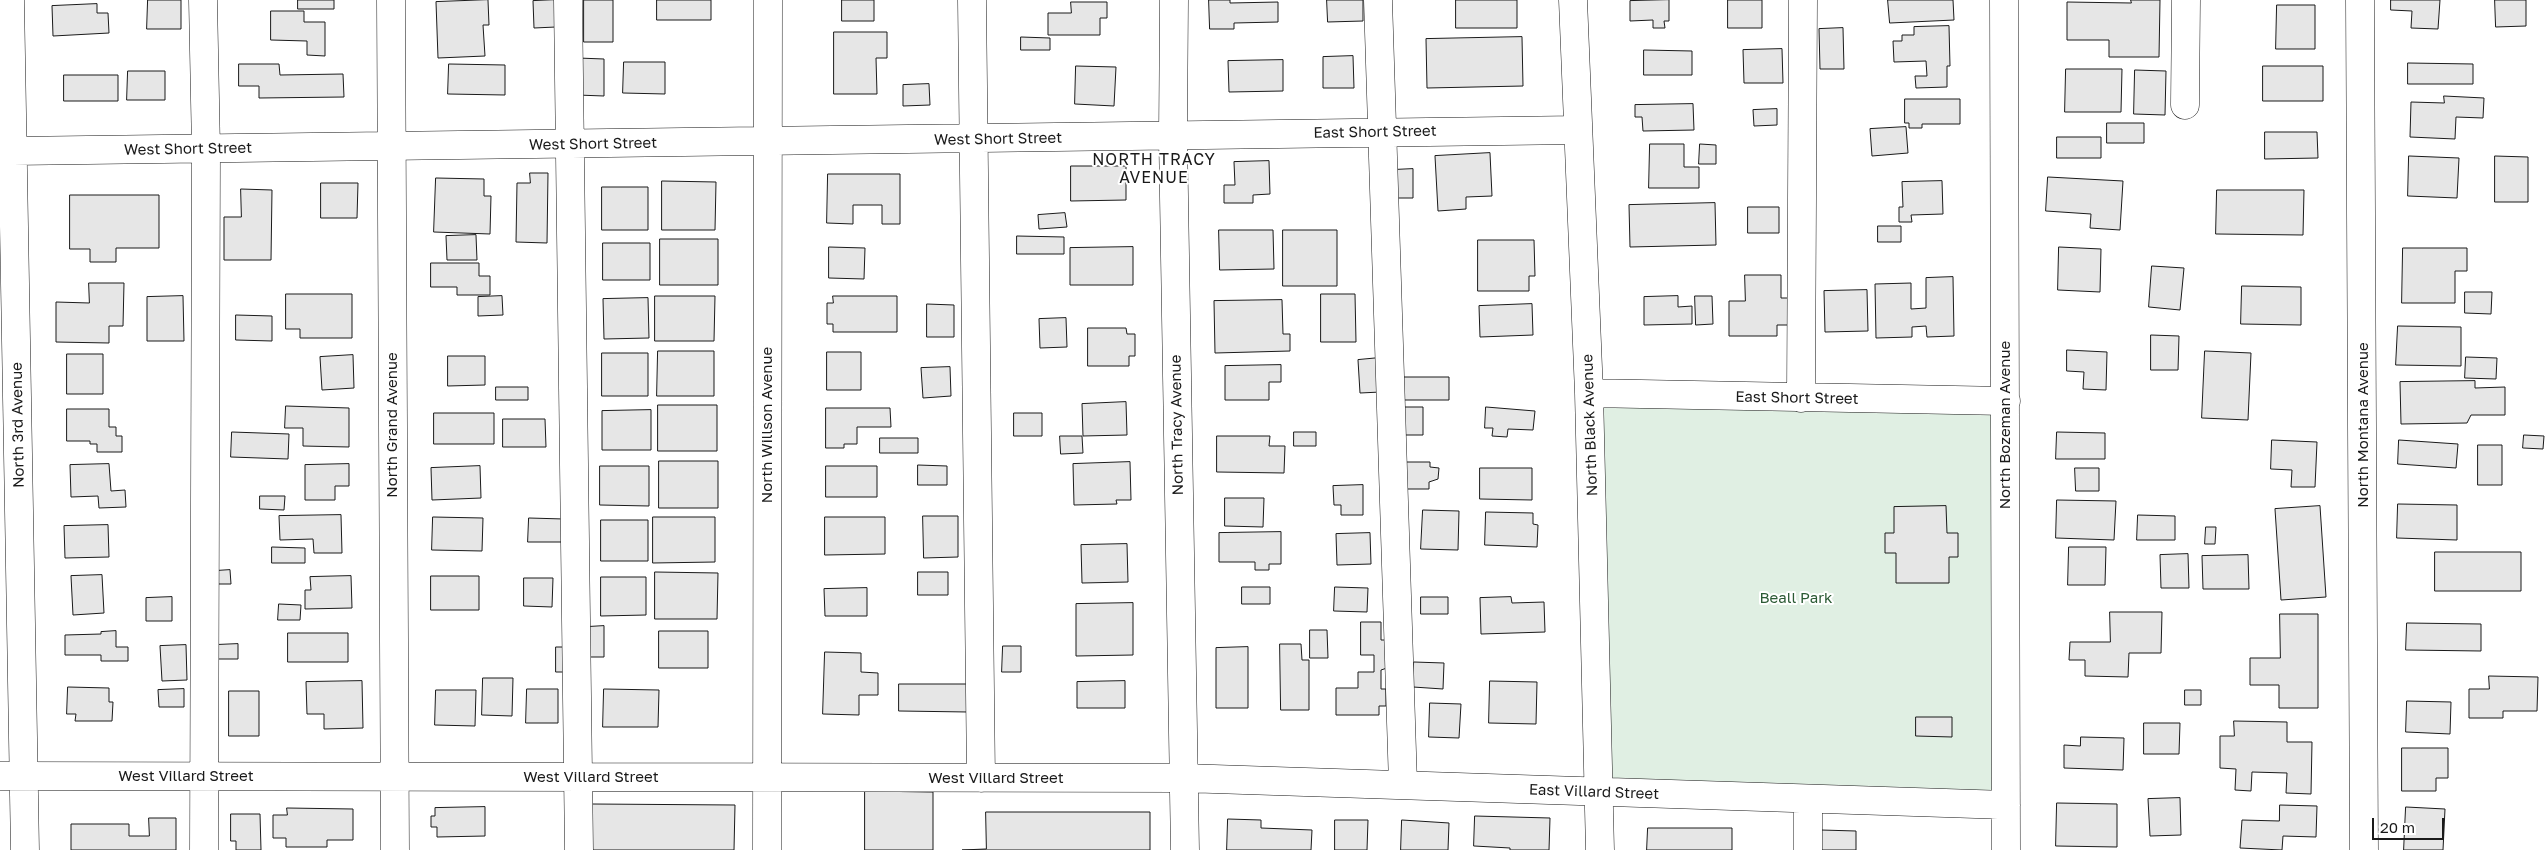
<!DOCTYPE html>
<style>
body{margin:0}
#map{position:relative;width:2545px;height:850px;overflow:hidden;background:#fff;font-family:"Golos Text",sans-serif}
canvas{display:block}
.scale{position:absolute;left:2372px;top:818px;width:72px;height:22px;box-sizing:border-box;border:2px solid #1a1a1a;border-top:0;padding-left:6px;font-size:15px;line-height:18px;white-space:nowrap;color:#1a1a1a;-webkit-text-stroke:4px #fff;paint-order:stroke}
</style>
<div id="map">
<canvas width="2545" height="850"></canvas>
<div class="scale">20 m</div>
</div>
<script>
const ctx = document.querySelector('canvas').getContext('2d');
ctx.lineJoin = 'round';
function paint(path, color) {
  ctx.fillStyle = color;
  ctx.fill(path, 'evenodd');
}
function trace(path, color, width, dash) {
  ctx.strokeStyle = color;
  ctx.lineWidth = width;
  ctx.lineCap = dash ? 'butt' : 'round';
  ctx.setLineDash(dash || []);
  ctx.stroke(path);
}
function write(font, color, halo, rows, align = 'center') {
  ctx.font = font + ' "Golos Text",sans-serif';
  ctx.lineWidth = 4;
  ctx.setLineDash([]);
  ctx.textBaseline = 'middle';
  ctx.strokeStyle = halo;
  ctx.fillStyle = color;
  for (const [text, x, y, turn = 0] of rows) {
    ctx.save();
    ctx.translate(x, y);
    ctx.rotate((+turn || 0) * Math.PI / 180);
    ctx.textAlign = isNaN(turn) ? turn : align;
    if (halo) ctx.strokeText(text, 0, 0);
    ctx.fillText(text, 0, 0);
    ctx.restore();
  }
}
const green = new Path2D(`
 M1589,393L2006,401V805L1599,792Z`);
paint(green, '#e0efe3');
trace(green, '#6a6a6a', 1);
const building = new Path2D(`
 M148,0H181V29H147Z
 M298,0H334V9H298Z
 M488,0L489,25H483L485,56L438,58L436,2Z
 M556,0V27L534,28L533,1Z
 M584,0H613V42H584Z
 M657,0H711V20H657Z
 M842,0H874V21H842Z
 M1209,0H1230V3L1278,2V22L1234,23V29H1210Z
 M1327,0H1363V21L1328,22Z
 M1456,0H1517V28H1456Z
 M1669,0V21H1664L1665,28H1653V20L1630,21V1Z
 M1728,0H1762V28H1728Z
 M1888,0H1953L1954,20L1890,23Z
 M2131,0H2160L2159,57H2109V40H2067V2L2131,3Z
 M2391,0H2440L2438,29L2411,28L2412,11L2391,10Z
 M2495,0H2526V26L2496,27Z
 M1071,2H1107V18H1100V35H1048V13H1071Z
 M97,4V13H108L109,33L53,36L52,6Z
 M2277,5H2315V49H2276Z
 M271,11H304V22H325V56L307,55V41L271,40Z
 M1949,26L1950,66H1947V87L1916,88L1915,76H1927L1926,61L1894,62L1893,41H1902V35H1914V27Z
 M1843,28L1844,69H1820L1819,29Z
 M834,32H887V58H876L877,94H834Z
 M1021,37L1050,38V50H1021Z
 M1522,37L1523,86L1427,88L1426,39Z
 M1782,49L1783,83H1744L1743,50Z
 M1644,50L1692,51V75H1644Z
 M1353,56L1354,88H1323V57Z
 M578,58L604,59V96L577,95Z
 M1283,60V91L1229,92L1228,61Z
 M624,62H665V94L623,93Z
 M2408,63L2473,64V84H2408Z
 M239,64H279L280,75L343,74L344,97L259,98V86H239Z
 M449,64L505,65V95L448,94Z
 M1076,66L1116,67L1114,106L1075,104Z
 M2263,66H2323V101H2263Z
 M2066,69H2122L2121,112H2065Z
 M2135,70L2166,71L2165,115L2134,114Z
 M128,71H165V100H127Z
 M64,75H118V101H64Z
 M929,84L930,105L903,106V85Z
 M2444,96L2484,98L2483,118L2456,117L2455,139L2410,137L2411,102L2444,103Z
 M1905,99H1960V124H1922V128H1909V123H1905Z
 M1693,104L1694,130L1643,131L1642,117H1635V105Z
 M1777,109V125L1754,126L1753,110Z
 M2107,123H2144V143H2107Z
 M1906,127L1908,153L1872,156L1870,129Z
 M2265,132H2317L2318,158L2265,159Z
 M2057,137H2101V158H2057Z
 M1650,144H1684V167H1699V188H1649Z
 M1700,144L1716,145V164H1699Z
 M1490,153L1492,196L1466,197V209L1438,211L1435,156Z
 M2409,156L2459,158L2457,198L2408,196Z
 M2495,156L2528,157V202H2495Z
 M1269,161L1270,194L1253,195V203H1224V185H1235L1234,162Z
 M1071,166H1126V200L1071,201Z
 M1413,169V198H1392V170Z
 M530,173H548L547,243L516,242L517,183H530Z
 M828,174H900V224H882V205H853V224L827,223Z
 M2048,177L2123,181L2120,230L2090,228L2091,214L2046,211Z
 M436,178L484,179V196H491L490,234L434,232Z
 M662,181L716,182L715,230H662Z
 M1942,181L1943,214L1911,215L1912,222H1899V207H1903L1902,182Z
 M321,183H358L357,218H321Z
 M602,187H648V230H602Z
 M241,189L272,190L271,260H224V217H241Z
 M2217,190H2304L2303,235L2216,234Z
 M70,195H159V248H116V262H90V249H70Z
 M1715,203L1716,245L1630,247L1629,205Z
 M1748,207H1779V233H1748Z
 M1065,213L1067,227L1039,229L1038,215Z
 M1878,226H1901V242H1878Z
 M1219,230H1273L1274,269L1220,270Z
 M1283,230H1337V286H1283Z
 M476,235L477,260H447L446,236Z
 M1017,236L1064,237V254H1017Z
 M660,239H718V285H660Z
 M1478,240H1534L1535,276H1529V291H1478Z
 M603,243H650V280H603Z
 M829,247L865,248L864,279L829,278Z
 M1133,247V285H1070V248Z
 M2059,247L2101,249L2100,292L2058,290Z
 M2403,248H2467V271H2455V303H2402Z
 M431,263H479V276H490V295H457V287H431Z
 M2152,266L2184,268L2180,310L2149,307Z
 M1745,275H1781V298H1791V325H1777V336H1729V301H1745Z
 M1953,277L1954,336L1927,337L1926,326L1912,327V337L1876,338L1875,284L1911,283V309L1926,308V278Z
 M89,283H124L123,326H109V343L56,342V302L89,303Z
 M2242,286L2301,287V325L2241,324Z
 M1867,290L1868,331L1825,332L1824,291Z
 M2465,292H2492L2491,314L2465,313Z
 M286,294H352V338H300V329H286Z
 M1321,294H1355L1356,342H1321Z
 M183,296L184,341H147V297Z
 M502,296L503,315L478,316V297Z
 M655,296H715L714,341H655Z
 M833,296H897V332H833V324H827V303H833Z
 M1678,296V307L1692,306V324L1644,325V297Z
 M1695,296H1712L1713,324L1696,325Z
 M648,298L649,338L604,339L603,299Z
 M1282,300L1283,334H1290V351L1215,353L1214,301Z
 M927,304L954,305V337H927Z
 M1532,304L1533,335L1480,337L1479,306Z
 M236,315L272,316V341L236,340Z
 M1066,318L1067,347L1040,348L1039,319Z
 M2398,326L2461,327V366L2396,365Z
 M1088,328H1126L1127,334H1135V356H1129V366H1088Z
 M2151,335L2179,336L2178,370H2151Z
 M2067,350L2107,352L2106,390L2083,389L2084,372L2067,371Z
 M658,351H714V396H657Z
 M2205,351L2251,353L2248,420L2202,418Z
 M827,352H861V390H827Z
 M602,353H648V396H602Z
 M67,354H103V394H67Z
 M353,355L354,388L322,390L320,357Z
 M448,356H485V385L448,386Z
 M2466,357L2497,358L2496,379L2465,378Z
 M1379,358L1381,392L1360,393L1358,360Z
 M1281,365V382H1269V400H1225V366Z
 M950,367L951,396L923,398L921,368Z
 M1398,377H1449V400H1398Z
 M2475,381V388L2505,387V415H2471L2467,423L2401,424L2400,382Z
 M496,387H528V400H496Z
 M1126,402L1127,435L1083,436L1082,404Z
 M658,405H717V451H658Z
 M286,406L349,408V447L303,446V428H285Z
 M1397,407H1423V435H1398Z
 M1486,407L1535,411L1533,430L1508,429L1507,437L1492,436L1493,428H1485Z
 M826,408H890L891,427H857V444H844V448H826Z
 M67,409H109V427H116V436H122V452H97V444H90V441H67Z
 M651,410V450H602V411Z
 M434,413H494V444H434Z
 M1014,413H1042V436H1014Z
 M503,419H545L546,447H503Z
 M232,432L289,434L288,459L231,457Z
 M1294,432H1316V446H1294Z
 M2057,432L2105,433V459H2056Z
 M2524,435L2544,436L2543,449L2523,448Z
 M1060,436H1082L1083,453L1061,454Z
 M1217,436H1270L1269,446H1285L1284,473L1217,472Z
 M880,438H918V453H880Z
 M2272,440L2317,442L2315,487H2291L2292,470L2271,469Z
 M2399,440L2458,444L2456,468L2398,464Z
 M2478,445H2502V485H2478Z
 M659,461H718V508H659Z
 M1130,462L1131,500H1116L1117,504L1074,505L1073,464Z
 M1403,462H1430V467L1439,468L1438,479L1429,482V489H1403Z
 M109,464L111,491L125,490L126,507L99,508L98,496L71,497L70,465Z
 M349,464V486H335V500H305V465Z
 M918,465L947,466V485H918Z
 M480,466L481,498L432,500L431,468Z
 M600,466H649V506L600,505Z
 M826,466H877V497H826Z
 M1480,468H1532V500L1480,499Z
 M2075,468H2099V491H2076Z
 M1363,485V515H1341V505H1334L1333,486Z
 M260,496H285L284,510L260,509Z
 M1225,498H1264L1263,527L1225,526Z
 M2057,500L2116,501L2114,540L2056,538Z
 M2398,504L2457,505V540L2397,538Z
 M1946,506L1947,533H1958V557H1949V583H1896V553H1885V533H1894V507Z
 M2320,506L2326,597L2281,600L2275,509Z
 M1423,510L1459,511L1458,550L1421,549Z
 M1486,512L1533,513V524L1538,525L1537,547L1485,545Z
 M341,515L342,553H314L313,539L280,540L279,516Z
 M2138,515L2175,516V540H2137Z
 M923,516H958V557L924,558Z
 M433,517L483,518L482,551L432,550Z
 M653,517H715V562L653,563Z
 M825,517H885V554L825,555Z
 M529,518L564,519V542H528Z
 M601,520H648V561H601Z
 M108,525L109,557L65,558L64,526Z
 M2206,527H2216L2215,544H2205Z
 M1281,532V564H1269V570H1255V562H1219V533Z
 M1370,533L1371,564L1337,565L1336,534Z
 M1127,544L1128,582L1082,583L1081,545Z
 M272,547L305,548V563H272Z
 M2069,547H2106L2105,585H2068Z
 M2435,552H2521V591H2435Z
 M2188,554L2189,588H2161L2160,555Z
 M2248,555L2249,589H2203L2202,556Z
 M230,570L231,584H216L215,571Z
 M655,572L718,573L717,619H655Z
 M918,572H948V595H918Z
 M102,575L104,613L73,615L71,576Z
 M351,576L352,608L305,609V590H311L310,577Z
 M431,576H479V610H431Z
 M601,577H646V615L601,616Z
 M524,578H553L552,607L524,606Z
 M1242,587H1270V604H1242Z
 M1335,587L1368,588L1367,612L1334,611Z
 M867,588V616H825L824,589Z
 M172,597V621H146V598Z
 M1421,597H1448V614H1421Z
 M1511,597L1512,603L1544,602L1545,632L1481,634L1480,598Z
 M1133,603V655L1076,656V604Z
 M279,604L301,605L300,620H278Z
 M2110,612H2162L2161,653H2129L2128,677L2085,676V660H2069L2070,642H2110Z
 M2280,614H2318V708H2279V685H2250V658H2280Z
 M1361,622H1381V640H1387V668L1381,670V689H1386V706H1379V715H1336V688H1358V672H1374V655H1361Z
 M2407,623L2481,624V651L2406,650Z
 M604,626V657H587V627Z
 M1310,630H1327L1328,658H1310Z
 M116,631V647H128V661H101V655H65V635L101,634V632Z
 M659,631H708V668H659Z
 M288,633H348V662H288Z
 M238,644V659H216L215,645Z
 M1280,644H1301L1302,660H1309V710H1281Z
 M186,645L187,680L162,681L160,646Z
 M1003,646H1021V672H1002Z
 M556,647H575V672H556Z
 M1248,647V708H1216V648Z
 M825,652L861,653V672L878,673V695H859V715L823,714Z
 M1414,662L1444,663L1443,689L1413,687Z
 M2489,676L2538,677L2537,711H2503V718H2469V689H2489Z
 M483,678H513L512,716L482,715Z
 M362,681L363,728L324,729V714H307L306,682Z
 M1125,681V708H1077V682Z
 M1490,681L1537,682L1536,724L1489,723Z
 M899,684H968V712L899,711Z
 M68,687L109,688V702H113L112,721H75L76,714H67Z
 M184,689V707H159L158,690Z
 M527,689H558V723H526Z
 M604,689L659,690L658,727H603Z
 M436,690H476L475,726L435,725Z
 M2185,690H2201V705H2185Z
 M229,691H259V736H229Z
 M2407,701L2451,702L2450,734L2406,732Z
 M1430,703L1461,704L1459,738L1429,737Z
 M1916,717H1952V737L1916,736Z
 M2234,721L2287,722V742H2312L2311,794L2286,793L2287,773L2252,772L2251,791L2235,790L2236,769L2220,768V736H2234Z
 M2144,723H2180L2179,754H2144Z
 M2081,737L2124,738L2123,770L2064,768V745L2080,746Z
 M2402,748H2448V778H2436V791H2402Z
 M865,791L933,792V850H865Z
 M2180,798L2181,835L2150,836L2148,799Z
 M2057,803L2117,804V847L2056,846Z
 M591,804L735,805L734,850H591Z
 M2280,805L2317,806L2316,837L2283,836L2282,850L2240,848L2242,820L2279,821Z
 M485,807V836L437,837V827H431V816H435V808Z
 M2406,807L2445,809L2443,850H2404Z
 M287,808L353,809V840H327V847H286V838H273V815H287Z
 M986,812H1150V850H962L986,849Z
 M231,814H260L261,850H236V841H231Z
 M1475,816L1550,818L1549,850H1510V848L1474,846Z
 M149,818H176V850H71V824H129V836H149Z
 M1228,819L1261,820V828L1312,830L1311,850H1227Z
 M1335,820H1368L1367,850H1335Z
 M1402,820L1449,823L1448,850H1401Z
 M1648,828H1732V850H1647Z
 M1821,830L1856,831V850H1821Z`);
paint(building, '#e6e6e6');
trace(building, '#1a1a1a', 1);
const minor = new Path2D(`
 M10,0L25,850
 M203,0L206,149L204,850
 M391,0L395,850
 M568,0L579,850
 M972,0L981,778
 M1174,0L1173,137L1185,850
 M1378,0L1403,784
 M1573,0L1589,393L1600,850
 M2004,0L2006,850
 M2360,0L2364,850
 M2185,105L2186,0
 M13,151L1577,130
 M1589,393L2006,401
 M1801,398L1803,0
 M0,776L1183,778L2006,805
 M1808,800V850
 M767,850L768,0`);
trace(minor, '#1a1a1a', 29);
trace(minor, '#fff', 28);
write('15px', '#1a1a1a', '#fff', [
 ["East Short Street",1375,132,-1],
 ["West Short Street",998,139,-1],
 ["West Short Street",593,144,-1],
 ["West Short Street",188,149,-1],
 ["East Short Street",1797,398,1],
 ["North 3rd Avenue",18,425,-91],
 ["North Grand Avenue",392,425,-90],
 ["North Willson Avenue",767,425,-90],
 ["North Tracy Avenue",1177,425,-91],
 ["North Black Avenue",1590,425,-92],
 ["North Bozeman Avenue",2005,425,-90],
 ["North Montana Avenue",2363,425,-90],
 ["West Villard Street",186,776],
 ["West Villard Street",591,777],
 ["West Villard Street",996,778],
 ["East Villard Street",1594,792,2]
]);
write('15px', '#2b5a34', '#fff', [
 ["Beall Park",1796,598]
]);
ctx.letterSpacing = '1px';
write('16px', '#1a1a1a', '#fff', [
 ["NORTH TRACY",1154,160],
 ["AVENUE",1154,178]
]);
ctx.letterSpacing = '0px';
</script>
